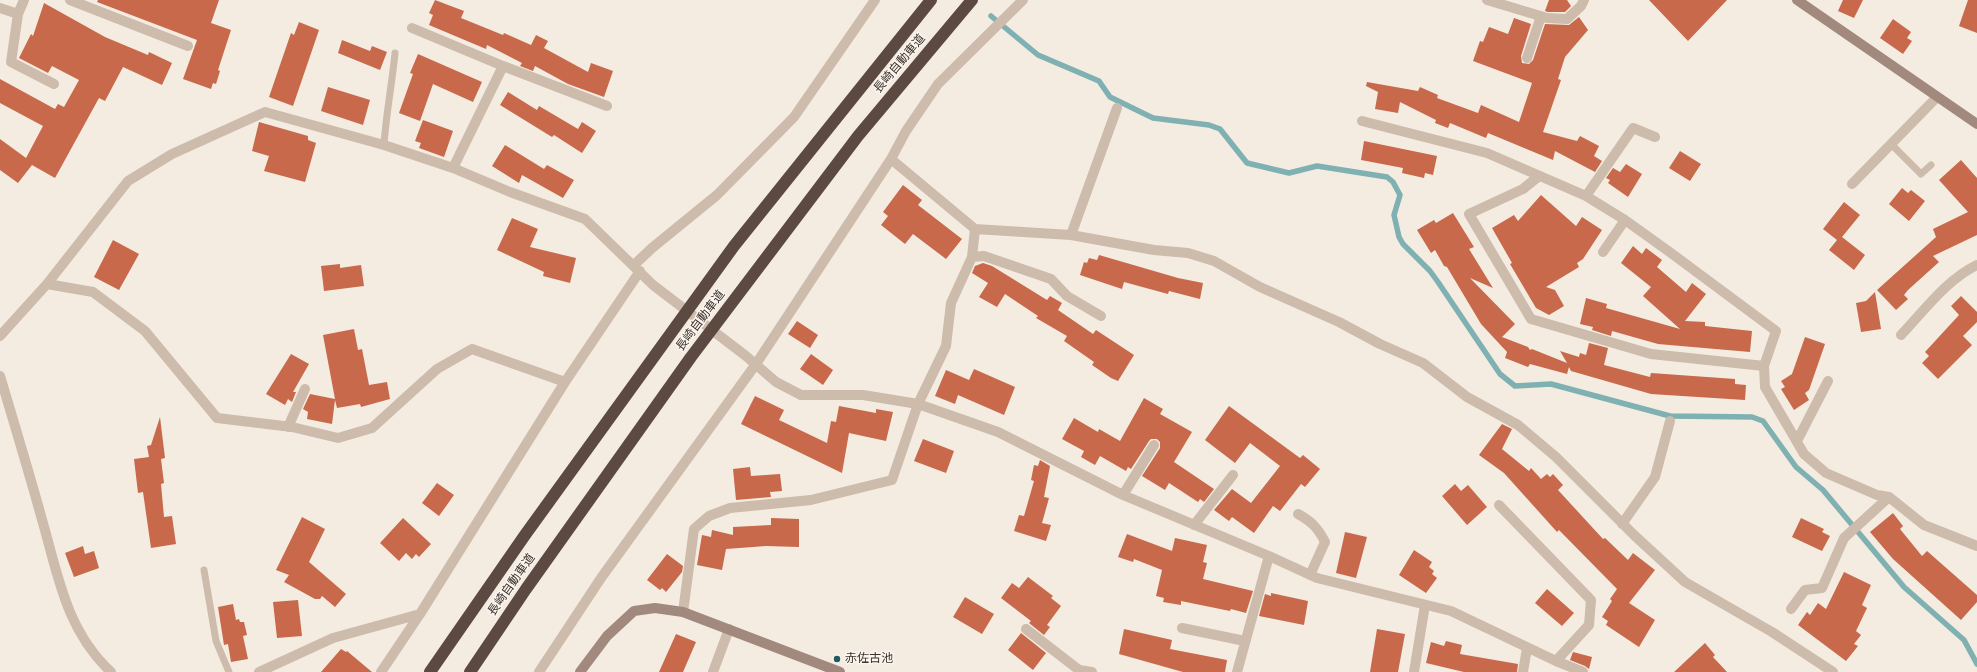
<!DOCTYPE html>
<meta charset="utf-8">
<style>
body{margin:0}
canvas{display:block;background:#f4ebe1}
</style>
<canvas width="1977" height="672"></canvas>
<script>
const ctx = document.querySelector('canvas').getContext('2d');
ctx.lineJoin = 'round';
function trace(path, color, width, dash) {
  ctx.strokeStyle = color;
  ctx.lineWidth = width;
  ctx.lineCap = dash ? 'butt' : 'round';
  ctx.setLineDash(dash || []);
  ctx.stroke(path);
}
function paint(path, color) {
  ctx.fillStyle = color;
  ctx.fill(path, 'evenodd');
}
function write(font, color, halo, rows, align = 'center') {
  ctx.font = font + ' "Nunito Sans","Noto Sans JP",sans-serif';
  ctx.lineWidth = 3;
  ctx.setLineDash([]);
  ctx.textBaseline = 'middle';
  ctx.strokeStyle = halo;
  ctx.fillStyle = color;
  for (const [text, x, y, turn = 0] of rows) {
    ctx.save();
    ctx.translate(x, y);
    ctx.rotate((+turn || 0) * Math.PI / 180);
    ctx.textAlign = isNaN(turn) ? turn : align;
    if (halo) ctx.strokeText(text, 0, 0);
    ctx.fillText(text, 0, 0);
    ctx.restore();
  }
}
trace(new Path2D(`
 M991,16L1038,55L1099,81L1110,97L1153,118L1209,125L1220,129L1247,163L1289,173L1317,166L1387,177L1393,182L1400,195L1394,215L1399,237L1403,244L1430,271L1438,282L1500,374L1515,386L1551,384L1670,416L1752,417L1763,421L1796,467L1823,490L1904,587L1964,640L1977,664`), '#7fb0b2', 5.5);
paint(new Path2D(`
 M98,0H219L211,23L231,30L218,70L220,71L216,84L213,83L211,89L183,79L197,40L97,2Z
 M435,0L464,11L461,18L503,35L504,33L531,45L536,35L548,41L544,48L588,72L591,63L613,71L604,97L568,84L535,66L533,71L520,66L522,63L487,45L486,49L429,25L433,15L429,13Z
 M1549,0H1567L1571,6L1565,12H1548L1545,11Z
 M1649,0H1727L1688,41Z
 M1843,0H1863L1854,18L1838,11Z
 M1968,0H1977V33L1959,26Z
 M44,3L105,37L148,55L149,52L172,63L162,85L123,67L105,101L99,98L55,178L32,165L18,183L0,170V139L26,158L43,126L0,103V79L55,109L58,104L64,107L79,80L52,66L48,73L19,58L31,34L33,36Z
 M1579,17L1588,30L1565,57L1558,79L1561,80L1543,132L1577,141L1580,136L1599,146L1594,156L1602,161L1595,172L1555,151L1553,160L1488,133L1486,138L1450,123L1448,128L1435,123L1436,120L1400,102L1398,113L1375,109L1378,92L1366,86L1367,82L1418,91L1420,87L1438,95L1437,98L1478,113L1481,105L1519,122L1532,83L1473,61L1480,41L1483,42L1489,27L1508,34L1514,18L1531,24L1521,56L1522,63L1529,64L1533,60L1545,24L1569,25Z
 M1893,19L1911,32L1907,38L1912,41L1903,54L1880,38Z
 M299,22L319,30L293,106L269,97L291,33L294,35Z
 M342,40L370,51L372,46L387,52L380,70L338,53Z
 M418,54L482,82L473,102L433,84L420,121L399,113L413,74L410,73Z
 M328,87L370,100L363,125L321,111Z
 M508,92L537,110L539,106L578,129L582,122L596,131L582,153L554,135L552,137L500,105Z
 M423,120L453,131L444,157L419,148L421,143L415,141Z
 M259,122L308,136V140L316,143L305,182L264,171L269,156L252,151Z
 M1364,141L1437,156L1433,175L1425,173L1424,178L1402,173L1403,168L1361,160Z
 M505,145L544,169L547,165L574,180L563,198L522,175L519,183L492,166Z
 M1680,151L1701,164L1690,181L1669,168Z
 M1961,160L1977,178V235L1933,256L1939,262L1908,290L1904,295L1908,299L1896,310L1877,290L1936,237L1933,229L1968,212L1939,180Z
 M1626,164L1642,174L1628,197L1608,183L1610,180L1606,178L1613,168L1620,172Z
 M903,185L922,200L918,205L962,239L946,259L913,234L905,244L881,225L888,216L883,212Z
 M1902,188L1908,193L1911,190L1925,201L1909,221L1889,204Z
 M1541,195L1576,226L1582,217L1602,230L1583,259L1577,263L1579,267L1546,287L1555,290L1564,306L1549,315L1536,308L1510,264L1512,263L1492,228L1514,215L1518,221Z
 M1844,202L1860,215L1842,237L1865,255L1854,270L1829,250L1837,240L1823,229Z
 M1453,213L1474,247L1469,249L1493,288L1470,278L1515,324L1502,337L1528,347L1530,350L1532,349L1567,363L1560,351L1579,357L1580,353L1586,355L1589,343L1608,348L1604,365L1650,377L1651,373L1735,379V384L1746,385L1745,400L1651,394L1571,371L1569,367L1567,374L1530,364L1528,367L1505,358L1507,352L1481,324L1447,267L1444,266L1435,250L1431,253L1417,230L1434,220L1436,223Z
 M512,218L538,229L530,247L576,258L570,283L543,276L544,272L497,250Z
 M113,240L139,254L119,290L94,277Z
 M1633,246L1642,254L1646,248L1662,260L1657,267L1686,292L1692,283L1706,294L1685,321L1705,322V326L1752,331L1750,352L1658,344L1612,331L1611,336L1592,330L1593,327L1580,324L1586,298L1607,304L1606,308L1680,329L1643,296L1651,287L1621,263Z
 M1099,255L1178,278L1203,283L1200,299L1169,291L1168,294L1124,282L1122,289L1080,275L1084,262L1087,263L1089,258L1097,260Z
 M983,263L992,266L1047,300L1050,296L1062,303L1058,310L1093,334L1096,330L1134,355L1118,381L1111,378L1092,365L1094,362L1064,341L1067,336L1036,318L1038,316L1005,294L997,307L979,297L988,283L972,273L975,266Z
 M340,264V268L361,265L364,286L324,291L321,266Z
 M1875,292L1881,329L1861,332L1856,303L1866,301Z
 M1961,296L1977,312V322L1963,336L1972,345L1938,379L1922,363L1929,356L1925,352L1959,315L1951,306Z
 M797,321L818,335L810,348L788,334Z
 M354,329L358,350L362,349L369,385L387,382L390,399L361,407L360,404L337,408L335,400L332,424L307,419L308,412L303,409L310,394L335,399L323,335Z
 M1805,337L1825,344L1809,390L1805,393L1809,400L1794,410L1781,389L1785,387L1781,381L1792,374Z
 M291,354L309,364L293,392H296L292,402L288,399L285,405L266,394Z
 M811,354L833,370L823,385L800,369Z
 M974,369L1015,387L1004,415L958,395L955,404L935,396L946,370L969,380Z
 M755,396L784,410L779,420L827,443L831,421L836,422L839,406L876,413V409L893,412L886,441L849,433L842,473L741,424Z
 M1144,398L1163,409L1160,414L1192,432L1174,462L1214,489L1204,502L1200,499L1198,502L1169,483L1165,490L1142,476L1160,448V442L1157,439H1151L1149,441L1131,469L1128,467L1126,471L1100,456L1095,465L1081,457L1084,451L1062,439L1074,418L1098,432L1099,429L1120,441Z
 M1229,406L1300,458L1303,455L1320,469L1305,487L1301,484L1280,511L1273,506L1254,533L1232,517L1229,521L1214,510L1232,489L1251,503L1280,466L1250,443L1235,463L1205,440Z
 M160,417L165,458L161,459L164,483L161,484L164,517L172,516L176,544L151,548L143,492L138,493L134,459L149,457L147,446L151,445Z
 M1502,424L1512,429L1502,449L1529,471L1531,468L1541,479L1547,474L1550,477L1553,474L1563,485L1558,490L1603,539L1605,538L1628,560L1633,553L1655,570L1629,603L1655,620L1639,647L1606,625L1608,621L1602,617L1612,601L1610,599L1617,589L1559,530L1557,532L1504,473L1479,455Z
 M923,439L954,451L946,473L914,461Z
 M1040,460L1050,466L1044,497L1049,498L1042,523L1051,525L1046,541L1014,531L1019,515L1024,516L1034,481L1031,480L1034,465L1038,466Z
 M750,467L751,476L780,474L782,491L770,492L771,497L736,500L733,469Z
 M437,483L454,495L439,516L422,503Z
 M1455,484L1461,491L1468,485L1487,507L1467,525L1442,496Z
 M1893,513L1903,526L1900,529L1922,556L1927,551L1977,595V602L1961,620L1893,559L1870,532Z
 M302,517L325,529L309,562L346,594L335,607L322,596L320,599H315L284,582L289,575L276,570Z
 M403,518L431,544L419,557L416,554L412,559L406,553L399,561L380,543Z
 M771,518L799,519V547L766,546L726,549L722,570L697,565L702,535L711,537L712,530L733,535V527L771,525Z
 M1801,518L1824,529L1822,532L1830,536L1822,551L1792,537Z
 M1345,532L1367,537L1356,578L1336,573Z
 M1127,534L1172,551L1175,538L1207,545L1203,562L1207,563L1203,579L1253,591L1246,613L1231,609L1230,611L1181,601V605L1163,602L1164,598L1156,596L1162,570L1134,559L1133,562L1118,557Z
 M83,546L85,554L94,551L99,568L74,577L65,553Z
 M1414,550L1432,562L1429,567L1434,571L1432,574L1437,578L1426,593L1399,575Z
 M667,554L683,566L682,572L666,592L662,588L660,590L647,580Z
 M1844,572L1871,585L1862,605L1867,608L1856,631L1861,635L1854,644L1858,646L1846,661L1798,625L1807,612L1810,615L1818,603L1826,609Z
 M1028,577L1053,596L1051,598L1061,606L1047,625L1050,627L1044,635L1029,623L1031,621L1001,598L1012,583L1019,588Z
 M1547,589L1574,613L1562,626L1535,603Z
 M1271,593L1308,601L1304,625L1259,616L1265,594L1271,596Z
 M965,597L994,614L982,634L953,617Z
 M298,600L302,636L277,638L273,602Z
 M233,604L236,620L239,619L240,622H244L247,635L243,636L248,659L231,662L228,644L224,645L218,607Z
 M1124,629L1172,640L1170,649L1227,660L1225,672H1183L1119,654Z
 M1377,629L1405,634L1398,672H1370Z
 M1021,633L1046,653L1033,670L1008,650Z
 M676,634L696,642L683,672H659Z
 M1446,641L1462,645L1460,654L1518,664L1517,672H1464L1426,663L1431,642L1444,646Z
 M1705,643L1715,655L1713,657L1727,672H1674Z
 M341,649L346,652L347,651L372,672H321Z
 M1573,652L1592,657L1589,669L1585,666L1570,660Z`), '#c8694b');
trace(new Path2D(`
 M1891,144L1921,174L1931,165
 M384,145C386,114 392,84 395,53
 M204,570L216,641L229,672`), '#cdbbac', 7);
trace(new Path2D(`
 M70,0L188,46
 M1487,0L1547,18L1567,19L1581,6L1584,0
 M0,8L18,14L24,0
 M18,14L11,62L54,84
 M412,28L503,66
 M1527,58L1541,16
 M1362,121L1487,153L1586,196L1625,220L1671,253L1776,331L1764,366L1765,387L1804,454L1826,473L1877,495L1889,497L1924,525L1977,546
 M891,159L975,229
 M453,168L503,66L607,106
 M1539,176L1523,189L1469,214L1531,319L1651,354L1764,366
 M1852,184L1937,97
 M1586,196L1633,128L1655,137
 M1071,235L1117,108
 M1603,252L1625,220
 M972,257L984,256L1051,279L1067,296L1101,316
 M634,265L652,248L717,195L794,117L875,0
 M47,284L93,292L145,331L217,418L292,427L338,438L372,428L437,369L472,349L565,382L640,271
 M1901,335C1924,311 1946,280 1977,265
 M0,336L47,284L128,181L172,154L265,112L384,145L453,168L510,192L585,219L653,285L746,356L776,382L801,395H863L918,404L998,432L1123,495L1269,556L1317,578L1451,611L1556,661L1583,672
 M0,376C14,423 28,469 41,516C58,574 65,629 111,672
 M288,427L305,389
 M1797,441L1828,381
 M1123,495L1154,445
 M1499,505L1591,600L1589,625L1556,661
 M1298,514C1311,521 1318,528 1325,542L1310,575
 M1622,524L1655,477L1670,421
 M1194,525L1233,475
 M1791,609L1805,590L1822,588L1844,538L1889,497
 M683,612L694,529L709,516L730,508L811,500L892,480L918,404L946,346L951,303L972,257L975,229L1071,235L1154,250L1188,253L1214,261L1260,287L1339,322L1380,344L1423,363L1467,397L1518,425L1556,457L1634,535L1685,582L1772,632L1833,672
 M1182,628L1245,641
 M1026,629L1079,670L1092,672
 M259,672L333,638L420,614
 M381,672L420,614L565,382
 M539,672L601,578L756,364L891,159L906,131L938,84L1023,0
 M713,672L729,629
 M1237,672L1269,556
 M1414,672L1425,605
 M1523,672L1527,648`), '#cdbbac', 10);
trace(new Path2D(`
 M1797,0L1977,124
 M580,672L607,636L634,611L655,608L683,612L840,672`), '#a18a7d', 10);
trace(new Path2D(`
 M430,672L525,535L734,246L931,0
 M470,672L526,589L691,357L858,136L972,0`), '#5c4a42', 12);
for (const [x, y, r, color] of [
 [837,659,4,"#1f5a5e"]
]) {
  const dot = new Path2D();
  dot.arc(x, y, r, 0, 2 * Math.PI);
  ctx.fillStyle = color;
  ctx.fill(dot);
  trace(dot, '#fbf5ee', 1.5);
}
write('12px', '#3b302b', '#fbf5ee', [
 ["長崎自動車道",900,64,-50],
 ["長崎自動車道",701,321,-53],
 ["長崎自動車道",512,585,-55]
]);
write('12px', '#3b302b', '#fbf5ee', [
 ["赤佐古池",845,659]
], 'left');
</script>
